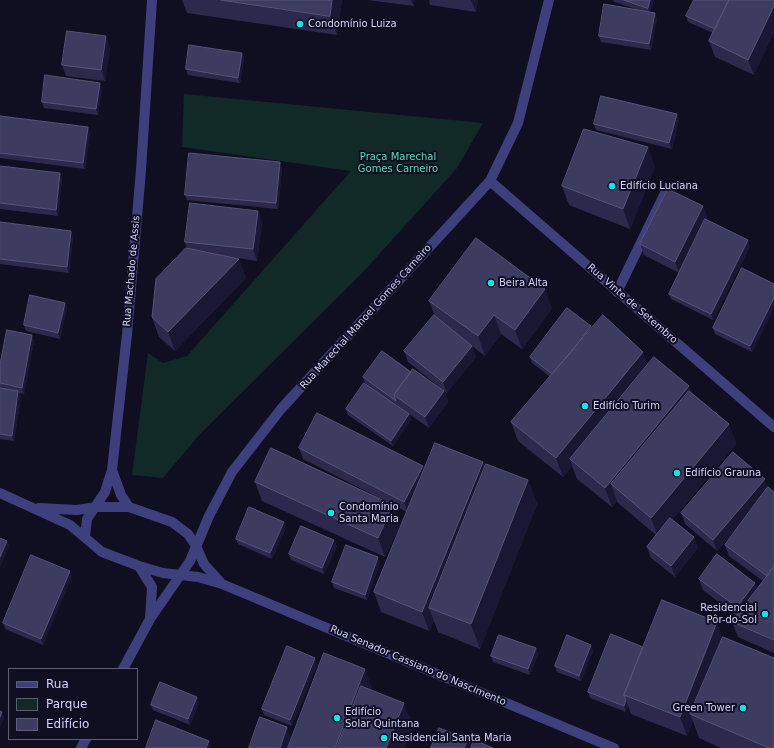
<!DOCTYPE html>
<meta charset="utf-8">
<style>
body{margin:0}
#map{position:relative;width:774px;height:748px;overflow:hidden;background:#100f21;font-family:"DejaVu Sans",sans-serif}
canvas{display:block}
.legend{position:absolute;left:8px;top:668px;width:130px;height:72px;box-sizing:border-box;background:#100f21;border:1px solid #5e5d79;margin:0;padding:5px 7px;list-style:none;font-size:12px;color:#d3d2fc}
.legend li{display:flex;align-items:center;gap:8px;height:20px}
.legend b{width:20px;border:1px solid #5e5d79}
</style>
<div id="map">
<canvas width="774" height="748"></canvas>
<ul class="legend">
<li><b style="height:5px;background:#3d407c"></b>Rua</li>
<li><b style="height:11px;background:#122a27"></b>Parque</li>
<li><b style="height:11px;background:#3e3b60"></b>Edifício</li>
</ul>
</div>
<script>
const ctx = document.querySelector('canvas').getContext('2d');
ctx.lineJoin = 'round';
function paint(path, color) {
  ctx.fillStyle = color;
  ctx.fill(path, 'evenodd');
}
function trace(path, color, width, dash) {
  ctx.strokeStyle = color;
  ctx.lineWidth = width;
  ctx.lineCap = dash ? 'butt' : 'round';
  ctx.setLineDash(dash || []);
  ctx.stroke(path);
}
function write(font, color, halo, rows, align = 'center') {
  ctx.font = font + ' "DejaVu Sans",sans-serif';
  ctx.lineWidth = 4;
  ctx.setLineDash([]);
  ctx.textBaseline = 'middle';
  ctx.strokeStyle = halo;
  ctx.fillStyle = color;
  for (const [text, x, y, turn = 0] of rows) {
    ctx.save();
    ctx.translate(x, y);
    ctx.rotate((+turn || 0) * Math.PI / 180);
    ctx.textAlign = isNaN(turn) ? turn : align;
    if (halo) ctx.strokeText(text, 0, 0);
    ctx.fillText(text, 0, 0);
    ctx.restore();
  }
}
paint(new Path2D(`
 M184,94L483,123L457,168L364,271L199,435L163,478L132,475L148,353L163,363L187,356L351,171L182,147Z`), '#122a27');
trace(new Path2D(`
 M617,292L667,189`), '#3d407c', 10);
trace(new Path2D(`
 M490,181L774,427
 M112,470L121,495L129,507
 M0,493L70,525L102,552L139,566L163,573L198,577L222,584L614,748
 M39,508L77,510L96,507H129L172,522L188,534L196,546L204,564L221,583
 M85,536L87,519L105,492L112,470L127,334L141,170L152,0
 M139,566L152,587L150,619
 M123,669L150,619L190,561L209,516L232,472L281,409L490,181L518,123L549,0
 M81,748L86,739`), '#3d407c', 10);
paint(new Path2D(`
 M182,0H342L337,35L187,13Z
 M367,0H414V6Z
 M429,0H478L476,12L430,5Z
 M613,0H654L650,12L655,13L657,19L651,50L601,42L599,36L639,10L614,2Z
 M774,0L754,75L715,57L709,41L713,33L688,22L686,16Z
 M110,47L105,81L66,76L62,65Z
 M242,53L244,58L240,83L188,75L186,69Z
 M102,88L98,115L44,108L42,102Z
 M0,116L88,127L90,132L85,169L0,158Z
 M679,120L672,149L596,130L594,124Z
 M280,162L282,168L278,209L187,200L185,195Z
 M0,166L60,173L62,179L58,216L0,209Z
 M655,167L630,229L569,205L562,186Z
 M703,206L707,218L706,220L750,246L713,320L671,299L669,294L679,273L644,255L640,244Z
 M258,211L262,222L257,261L238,258L246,278L175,351L159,337L152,317L187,248L185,242Z
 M0,222L73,236L69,273L0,264Z
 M774,284V308L752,352L715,334L713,328Z
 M429,301L552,308L522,349L501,334L485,356L472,346L476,357L447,393L408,362L404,351L435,316Z
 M65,303L67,308L60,339L26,331L24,325Z
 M591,326L592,328L648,364L689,386L692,393L729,424L736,444L672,520L694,537L698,548L675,577L651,558L647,547L656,535L618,503L617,501L612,507L577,479L572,466L563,477L518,441L511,422L550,377L532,363L530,357Z
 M32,335L34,341L24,394L19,393L21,397L14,441L0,439V365Z
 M411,372L444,391L448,402L429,428L365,383L363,377Z
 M346,409L409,414L411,420L393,446L348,415Z
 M299,448L423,466L424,470L483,462L485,467L528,480L537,504L480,649L438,632L434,621L429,631L381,612L374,592L407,512L393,505L400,524L385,557L262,501L255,482L393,505L303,459Z
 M768,487L774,492V653L738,637L732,622L737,616L703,590L699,579L757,589L763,581L729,556L725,545L744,520L717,551L685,524L681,513Z
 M286,528L272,559L238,544L236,539Z
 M334,540L337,546L324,574L291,560L289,554Z
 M380,563L367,600L334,588L332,582Z
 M72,576L43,645L5,629L3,623Z
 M723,638L774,748H721L699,738L693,721L687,736L631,714L628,706L626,712L590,698L588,692L643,647Z
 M536,648L538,654L530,675L493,662L491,656Z
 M593,651L581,681L557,672L555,666Z
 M317,664L292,726L264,715L262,709Z
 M197,697L199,703L190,725L153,710L151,705Z`), '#2d294d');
paint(new Path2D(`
 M332,0H342L337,35L330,16Z
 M411,0H414V6Z
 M471,0H478L476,12Z
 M650,0H654L650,14L648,8Z
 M774,6V33L754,75L748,60Z
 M655,13L657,19L651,50L649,44Z
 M106,36L110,47L105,81L101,70Z
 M242,53L244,58L240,83L238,78Z
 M100,83L102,88L98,115L96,109Z
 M677,114L679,120L672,149L669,143Z
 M88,127L90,132L85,169L83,163Z
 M648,147L655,167L630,229L623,209Z
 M280,162L282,168L278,209L276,203Z
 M60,173L62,179L58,216L56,210Z
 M703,206L707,218L679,273L675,262Z
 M258,211L262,222L257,261L253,249Z
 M71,231L73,236L69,273L67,267Z
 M748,240L750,246L713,320L711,314Z
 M239,259L246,278L175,351L168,332Z
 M545,289L552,308L522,349L515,330Z
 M774,298V308L752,352L750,346Z
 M65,303L67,308L60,339L58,333Z
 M494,315L501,334L485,356L478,336Z
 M591,326L593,331L554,375Z
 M32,335L34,341L24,394L22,388Z
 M472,346L476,357L447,393L443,382Z
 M643,352L650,371L570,459L572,466L563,477L556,458Z
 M689,386L696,405L611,484L617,501L612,507L605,488Z
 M18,391L21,397L14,441L12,436Z
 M444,391L448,402L429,428L425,417Z
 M409,414L411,420L393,446L391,441Z
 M729,424L736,444L658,537L651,518Z
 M483,462L490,481L429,608L434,621L429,631L422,612Z
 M423,466L427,477L408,513L404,502Z
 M765,479L769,490L717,551L713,540Z
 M528,480L537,504L480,649L471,624Z
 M393,505L400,524L385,557L378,538Z
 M284,522L286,528L272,559L270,553Z
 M694,537L698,548L675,577L671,566Z
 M334,540L337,546L324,574L322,568Z
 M7,541L9,546L0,568V557Z
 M378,557L380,563L367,600L365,595Z
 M70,571L72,576L43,645L41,639Z
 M755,583L759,594L741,618L737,607Z
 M717,622L724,641L690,714L693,721L687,736L680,717Z
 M591,645L593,651L581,681L579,676Z
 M536,648L538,654L530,675L528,669Z
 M315,658L317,664L292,726L290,720Z
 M365,669L372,688L350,748H335Z
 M197,697L199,703L190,725L188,719Z
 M626,700L628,706L626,712L624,706Z
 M404,703L413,727L405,748H386Z
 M2,712L4,718L0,728V717Z
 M287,727L291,738L288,748H280Z
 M468,739L470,744L468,748H464Z
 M209,741L211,746L210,748H206Z`), '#1a1734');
const building = new Path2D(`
 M221,0H332L330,16Z
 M624,0H650L648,8Z
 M694,0H729L715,29L686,16Z
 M729,0H774V6L748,60L709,41Z
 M604,4L655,13L649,44L599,36Z
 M67,31L106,36L101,70L62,65Z
 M189,45L242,53L238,78L186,69Z
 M45,75L100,83L96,109L42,102Z
 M601,96L677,114L669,143L594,124Z
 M0,116L88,127L83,163L0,153Z
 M584,129L648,147L623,209L562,186Z
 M189,153L280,162L276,203L185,195Z
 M0,166L60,173L56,210L0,203Z
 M668,189L703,206L675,262L640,244Z
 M190,203L258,211L253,249L185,242Z
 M705,219L748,240L711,314L669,294Z
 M0,222L71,231L67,267L0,259Z
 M476,238L545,289L515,330L494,315L478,336L429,301Z
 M186,248L239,259L168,332L152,317L156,279Z
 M742,268L774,284V298L750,346L713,328Z
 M30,295L65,303L58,333L24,325Z
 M567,308L591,326L572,351L552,374L530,357Z
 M434,315L472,346L443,382L404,351Z
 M603,315L643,352L556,458L511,422Z
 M7,330L32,335L22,388L0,383V365Z
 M382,351L411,372L394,395L396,401L363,377Z
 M654,357L689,386L605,488L570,459Z
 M413,369L444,391L425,417L394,395Z
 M364,383L409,414L391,441L346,409Z
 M0,388L18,391L12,436L0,434Z
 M689,391L729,424L651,518L611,484Z
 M317,413L423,466L404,502L299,448Z
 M435,443L483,462L422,612L374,592Z
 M271,448L393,505L378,538L255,482Z
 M733,452L765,479L713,540L681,513Z
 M486,464L528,480L471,624L429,608Z
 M768,487L774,492V566L767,576L725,545Z
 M249,507L284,522L270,553L236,539Z
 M670,518L694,537L671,566L647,547Z
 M301,526L334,540L322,568L289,554Z
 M0,538L7,541L0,557Z
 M346,545L378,557L365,595L332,582Z
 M717,554L755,583L737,607L699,579Z
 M31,555L70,571L41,639L3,623Z
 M774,567V640L732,622Z
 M662,600L717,622L680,717L624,695Z
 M611,634L643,647L624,695L626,700L624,706L588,692Z
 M499,635L536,648L528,669L491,656Z
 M567,635L591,645L579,676L555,666Z
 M723,637L774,658V748H769L690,714Z
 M287,646L315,658L290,720L262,709Z
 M324,653L365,669L335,748H288Z
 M160,682L197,697L188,719L151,705Z
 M361,686L404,703L386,748H337Z
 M0,711L2,712L0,717Z
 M260,717L287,727L280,748H249Z
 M156,720L209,741L206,748H146Z
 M439,728L468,739L464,748H431Z
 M474,740L493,748H471Z`);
paint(building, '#3e3b60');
trace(building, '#565378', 1);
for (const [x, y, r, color] of [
 [300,24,4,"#10e6e9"],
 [612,186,4,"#10e6e9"],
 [491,283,4,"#10e6e9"],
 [585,406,4,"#10e6e9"],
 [677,473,4,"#10e6e9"],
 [331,513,4,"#10e6e9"],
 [765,614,4,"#10e6e9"],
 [743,708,4,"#10e6e9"],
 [337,718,4,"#10e6e9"],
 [384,738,4,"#10e6e9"]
]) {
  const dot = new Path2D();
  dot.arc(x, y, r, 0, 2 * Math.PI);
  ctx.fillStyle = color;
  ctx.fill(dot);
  trace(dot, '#100f21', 1.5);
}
write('10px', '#d3d2fc', '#100f21', [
 ["Condomínio Luiza",308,24],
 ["Edifício Luciana",620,186],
 ["Beira Alta",499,283],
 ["Edifício Turim",593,406],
 ["Edifício Grauna",685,473],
 ["Condomínio",339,507],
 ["Santa Maria",339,519],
 ["Residencial",757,608,"right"],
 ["Pôr-do-Sol",757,620,"right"],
 ["Green Tower",735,708,"right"],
 ["Edifício",345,712],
 ["Solar Quintana",345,724],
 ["Residencial Santa Maria",392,738]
], 'left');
write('10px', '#63d6b0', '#100f21', [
 ["Praça Marechal",398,157],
 ["Gomes Carneiro",398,169]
]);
write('10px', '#d3d2fc', '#100f21', [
 ["Rua Machado de Assis",132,271,-85],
 ["Rua Vinte de Setembro",632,304,41],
 ["Rua Marechal Manoel Gomes Carneiro",366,317,-48],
 ["Rua Senador Cassiano do Nascimento",418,666,23]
]);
</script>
